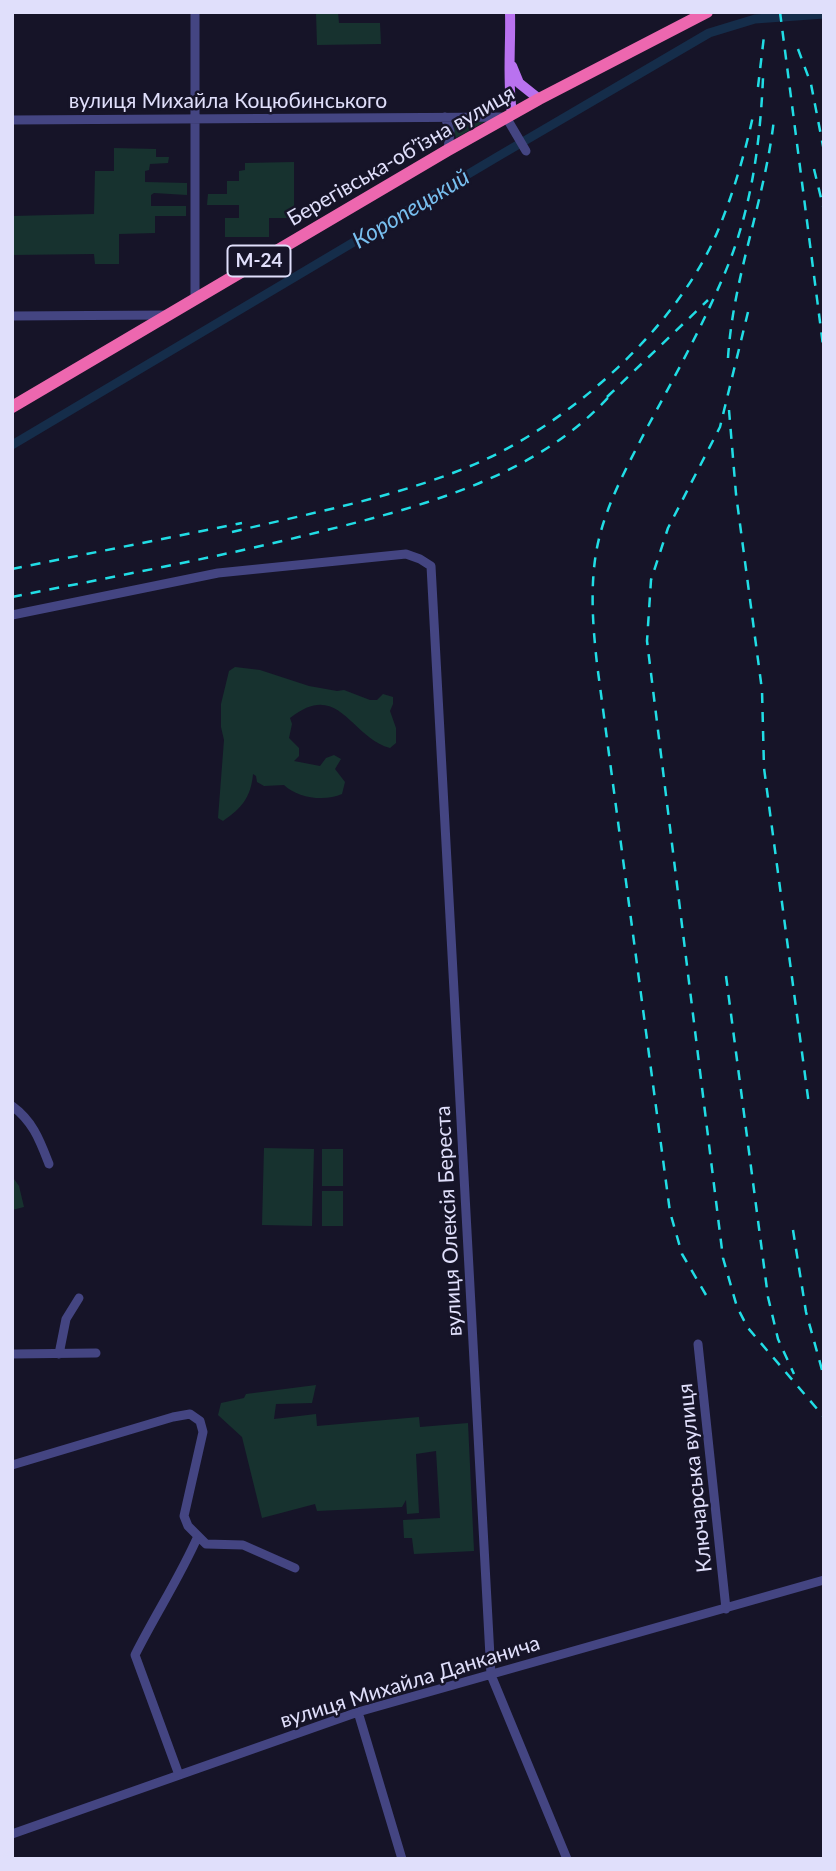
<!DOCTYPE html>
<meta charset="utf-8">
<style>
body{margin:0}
#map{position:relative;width:836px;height:1871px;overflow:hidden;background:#161428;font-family:Lato,sans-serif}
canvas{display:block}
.frame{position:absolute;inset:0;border:14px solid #e0dffb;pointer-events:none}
</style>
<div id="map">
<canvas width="836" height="1871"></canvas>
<div class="frame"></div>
</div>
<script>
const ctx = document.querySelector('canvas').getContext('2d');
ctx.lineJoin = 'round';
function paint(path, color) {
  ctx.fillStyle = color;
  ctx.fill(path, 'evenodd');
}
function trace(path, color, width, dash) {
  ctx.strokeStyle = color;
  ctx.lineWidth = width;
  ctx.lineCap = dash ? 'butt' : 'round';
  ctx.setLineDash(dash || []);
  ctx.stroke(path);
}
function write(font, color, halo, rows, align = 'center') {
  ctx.font = font + ' Lato,sans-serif';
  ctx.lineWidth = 5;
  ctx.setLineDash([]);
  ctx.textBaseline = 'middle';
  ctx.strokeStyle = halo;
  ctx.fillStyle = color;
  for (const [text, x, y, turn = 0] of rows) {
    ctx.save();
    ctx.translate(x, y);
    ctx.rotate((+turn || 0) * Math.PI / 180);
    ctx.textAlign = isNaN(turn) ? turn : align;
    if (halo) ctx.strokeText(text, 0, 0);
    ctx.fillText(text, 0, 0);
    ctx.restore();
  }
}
paint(new Path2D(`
 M316,12H338L339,23H380L381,44L317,45Z
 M486,121L456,138L453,125Z
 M114,148L156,149V157H169L168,163L150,164L149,170L145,171V182L187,183V195L154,193L151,195V206H186V216H155V233L119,234V264H95L94,254L12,255V216L94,214L95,171H114Z
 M294,162V218H269V237H225V218H239V205H207L208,194H227V181H239V171L245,170V163Z
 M235,667L260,670L309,686L337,691L344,690L370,700H377L383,694L393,697V704L390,711L396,728V743L390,748C350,737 339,679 290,718L292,724L289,738L299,748V756L294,761L320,766L326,758L334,755L341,759L335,769L345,782L342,794C325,802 297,798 284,785L264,786L257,782L256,776L253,774C251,797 242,808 223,821L218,818L224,740L221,727V704L229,671Z
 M264,1148L314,1149L312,1226L262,1225Z
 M322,1149H343V1186H322Z
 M14,1179L19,1186L24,1207L12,1210V1181Z
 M322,1191H343V1226H322Z
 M316,1385L312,1403L276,1404L274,1419L316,1414L317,1426L419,1417L420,1427L468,1423L474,1551L414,1554L412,1538H404L403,1520L440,1518L436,1451L416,1454L419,1513L407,1514L406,1500L402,1507L317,1511L315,1504L262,1518L242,1437L218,1415L221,1403L244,1398L246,1394Z`), '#17322f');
trace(new Path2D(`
 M12,445L497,157L709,33L755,19L824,14`), '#152d4a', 9);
trace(new Path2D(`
 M195,12V298
 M445,117L450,131L448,150
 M12,120L506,117L526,151
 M12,316L168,315
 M12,615L218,573L406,554L420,559L431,566L491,1675L567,1859
 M12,1106C33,1121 40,1141 49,1164
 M698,1344L726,1609
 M12,1354L96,1353
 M59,1354L66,1319L79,1298
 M12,1465L173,1417L190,1414L200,1421L203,1432L184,1516L188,1526L206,1544L243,1545L295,1568
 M358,1712L402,1859
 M179,1775L135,1655C155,1615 180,1577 198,1536
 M12,1834L358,1712L824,1580`), '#444582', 9);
trace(new Path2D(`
 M510,12C511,46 507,80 512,113
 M512,66L519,83L539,99`), '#b972ef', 10);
trace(new Path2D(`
 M12,407L448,150L539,99L707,12`), '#ed67af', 12);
trace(new Path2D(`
 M780,12L824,353
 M798,49L811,84L824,151
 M758,87L764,36
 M814,169L824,210
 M748,312L720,427L668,528L651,580L647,641L723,1258L737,1307L748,1328L824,1417
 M728,358C733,277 765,200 774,119
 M607,397L708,300
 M729,410L736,494L762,690L764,768L809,1105
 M232,532C315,512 403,496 482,461C575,419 680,324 719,228C734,191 746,150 754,111
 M12,569L242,523
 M12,597C111,577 210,559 307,535C415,508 538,479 614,391
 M726,976L768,1297L778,1339L794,1374
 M793,1230L806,1312L824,1377
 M706,1295L682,1254L670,1212L597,664C593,628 590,590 596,553C604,507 627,467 648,426C675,376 702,327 724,275C751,212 760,146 763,78`), '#21dde5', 2.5, [10, 9]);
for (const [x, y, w] of [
 [259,261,63]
]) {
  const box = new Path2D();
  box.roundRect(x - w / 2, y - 15.5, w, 31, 5);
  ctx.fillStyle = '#161428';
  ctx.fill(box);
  trace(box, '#e0dffb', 2);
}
write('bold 19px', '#e0dffb', null, [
 ["М-24",259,261]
]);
write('21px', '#e0dffb', '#161428', [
 ["вулиця Михайла Коцюбинського",228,101],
 ["Берегівська-обʼїзна вулиця",401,156,-30],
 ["вулиця Олексія Береста",449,1221,-93],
 ["Ключарська вулиця",695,1478,-96],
 ["вулиця Михайла Данканича",410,1682,-17]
]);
write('italic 23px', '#78bfef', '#161428', [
 ["Коропецький",411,209,-31]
]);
</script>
